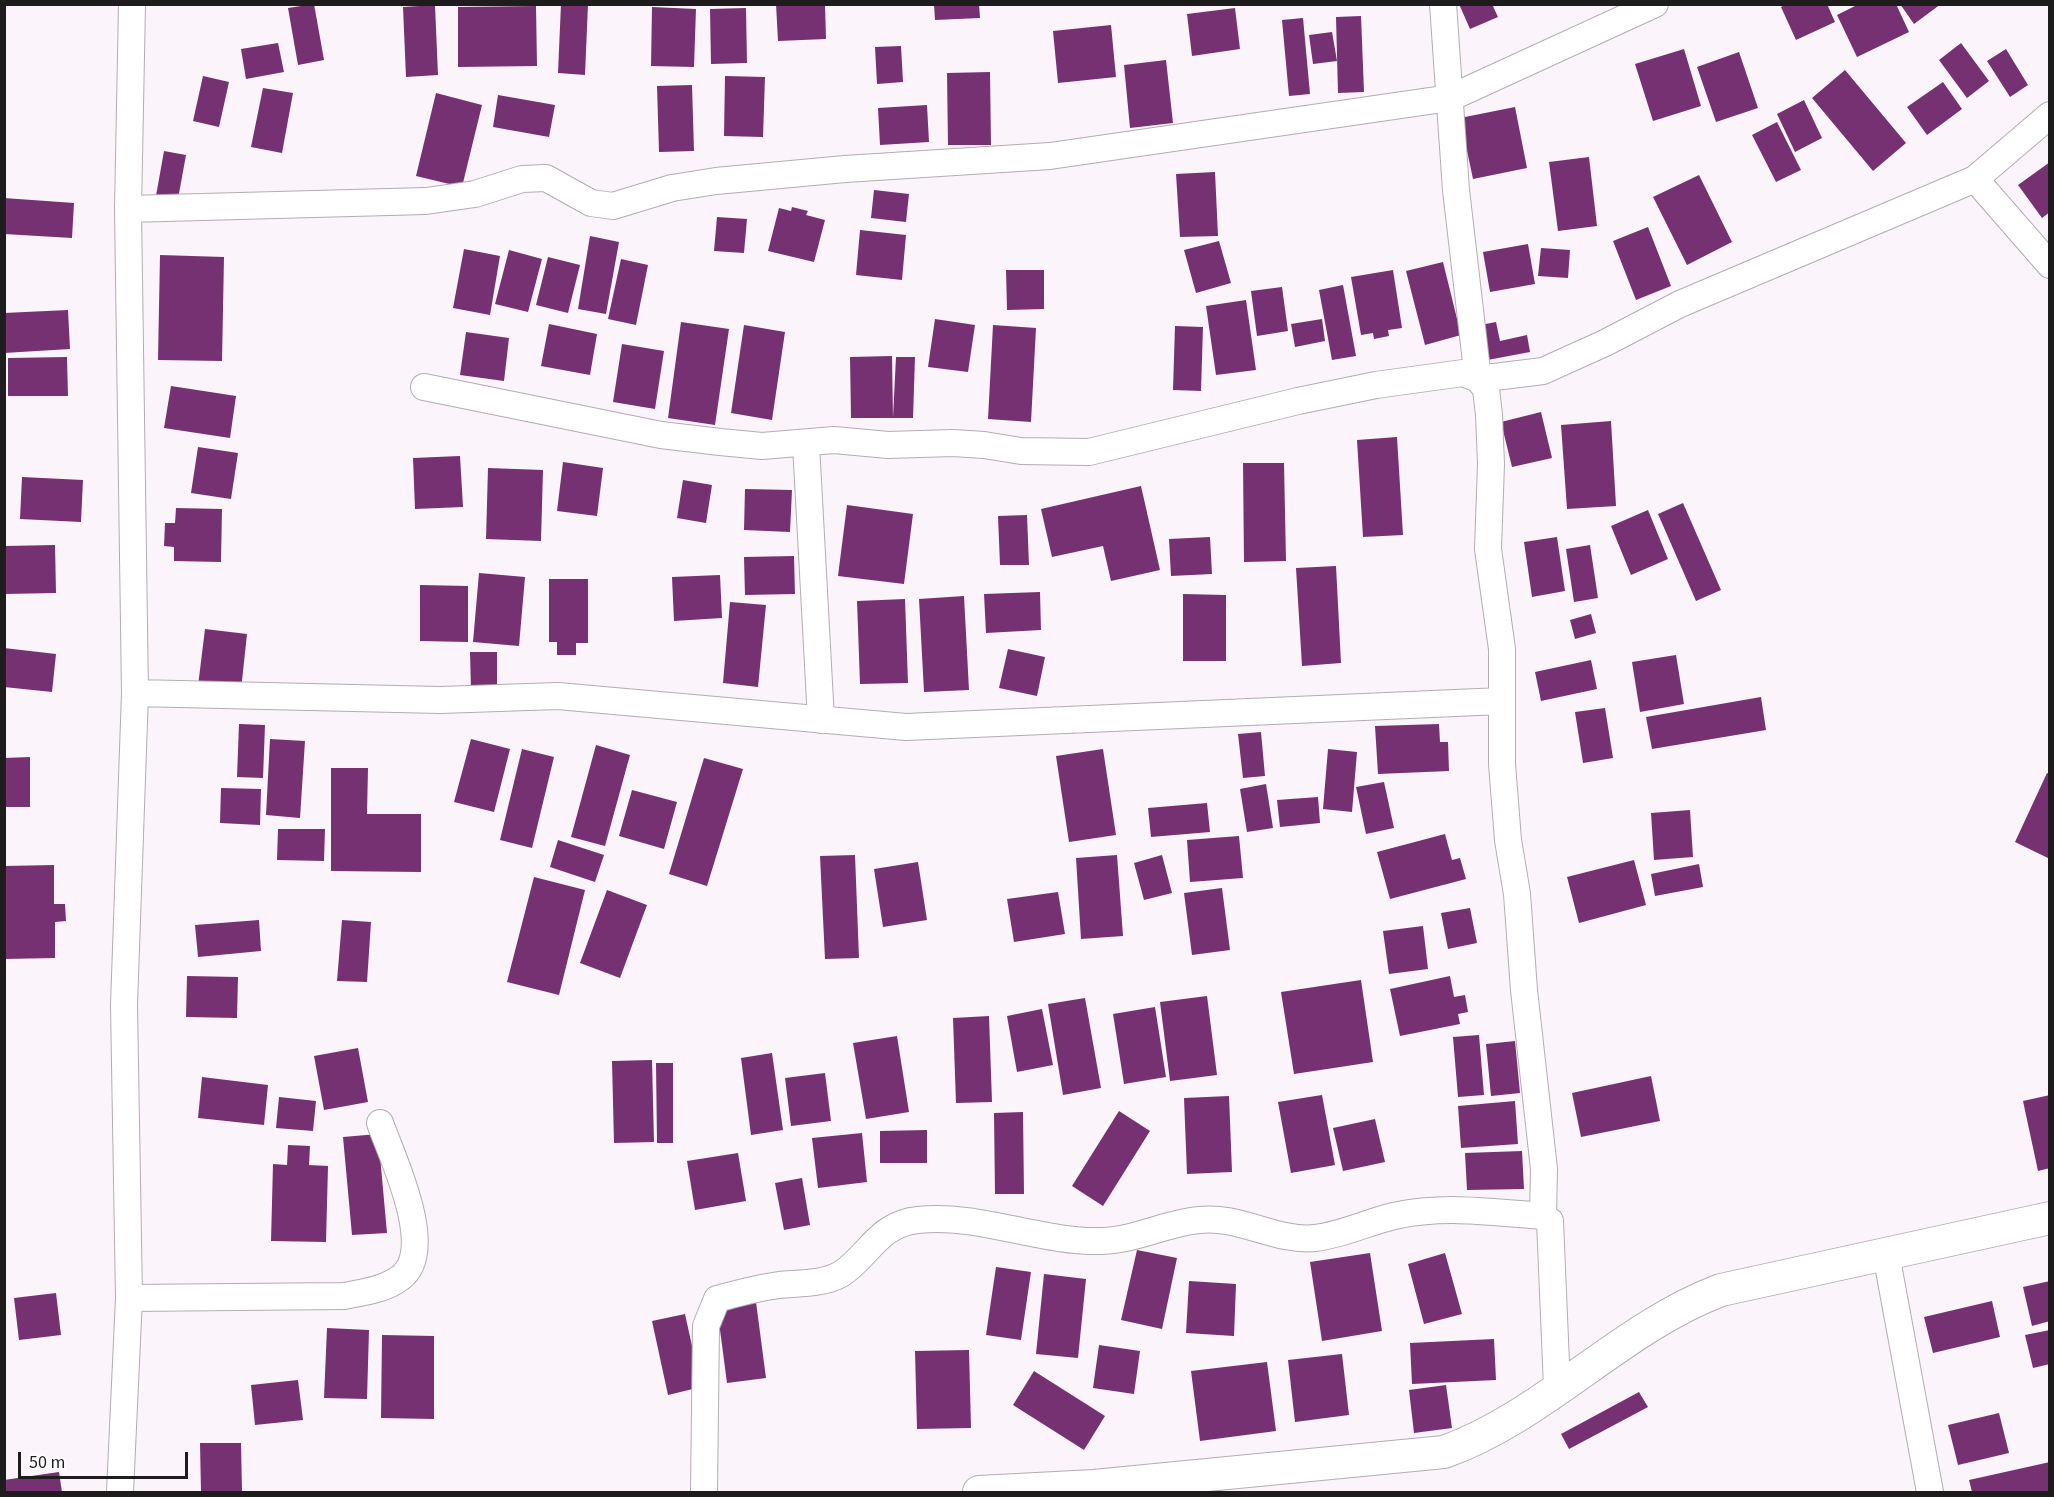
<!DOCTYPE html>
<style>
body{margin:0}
#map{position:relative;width:2054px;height:1497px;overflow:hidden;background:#fcf4fb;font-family:"Source Sans 3",sans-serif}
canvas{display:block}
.frame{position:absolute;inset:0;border:6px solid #1f1c1e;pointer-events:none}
.scale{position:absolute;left:18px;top:1452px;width:170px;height:27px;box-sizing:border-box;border:3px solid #1f1c1e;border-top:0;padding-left:8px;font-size:18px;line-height:21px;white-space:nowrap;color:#1f1c1e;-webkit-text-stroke:4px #fff;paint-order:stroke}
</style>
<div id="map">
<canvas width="2054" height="1497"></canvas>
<div class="frame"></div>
<div class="scale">50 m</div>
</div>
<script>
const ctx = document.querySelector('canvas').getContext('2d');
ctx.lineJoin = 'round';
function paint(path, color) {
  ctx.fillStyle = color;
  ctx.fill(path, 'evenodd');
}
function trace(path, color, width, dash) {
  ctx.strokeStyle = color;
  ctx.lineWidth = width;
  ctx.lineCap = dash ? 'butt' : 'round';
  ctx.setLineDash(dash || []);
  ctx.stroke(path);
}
paint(new Path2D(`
 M314,4L324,60L298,65L288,8Z
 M561,4H588L585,75L558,73Z
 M776,4H825L826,39L778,41Z
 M934,4H979L980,18L935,20Z
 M1459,4H1492L1498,17L1470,29Z
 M1787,4H1827L1835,22L1796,40L1781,7Z
 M1859,4H1896L1909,32L1857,57L1837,15Z
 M1900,4H1941L1914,24Z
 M435,5L438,75L406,77L403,7Z
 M536,6L537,66L458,67V7Z
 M652,7L696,9L694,67L651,66Z
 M746,8L747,63L711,64L710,9Z
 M1235,8L1240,49L1192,56L1187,14Z
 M1361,16L1364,92L1338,93L1336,17Z
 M1303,18L1310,94L1289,96L1282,20Z
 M1111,25L1116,77L1058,83L1053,31Z
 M1332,32L1337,61L1313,64L1309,35Z
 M278,43L284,72L246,79L241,49Z
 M1961,43L1989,81L1967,98L1939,60Z
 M901,46L903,82L877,84L875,47Z
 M1684,49L1701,106L1653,121L1635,64Z
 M2006,49L2028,85L2010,97L1987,61Z
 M1739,52L1758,108L1716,122L1697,67Z
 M1166,60L1173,123L1130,128L1124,65Z
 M1845,70L1906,143L1873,171L1812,98Z
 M990,72L991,145H948L947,73Z
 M203,76L229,82L219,127L193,121Z
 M725,76L765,77L763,137L724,136Z
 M1943,82L1962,109L1927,135L1907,107Z
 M692,85L694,151L659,152L657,86Z
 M263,88L293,93L282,153L251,147Z
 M436,93L482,105L462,187L416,176Z
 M498,95L555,105L549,137L493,127Z
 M1804,100L1822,138L1795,152L1777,114Z
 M927,105L929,142L880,145L878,108Z
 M1515,107L1527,168L1473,179L1460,118Z
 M1777,122L1801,170L1776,182L1752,135Z
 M164,151L186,155L178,199L156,196Z
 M1589,157L1597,226L1558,231L1549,162Z
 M2050,162V212L2042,218L2018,185Z
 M1215,172L1218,236L1180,237L1176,174Z
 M1699,175L1732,242L1687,265L1653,197Z
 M874,190L909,194L906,222L871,218Z
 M4,198L74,203L72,238L4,234Z
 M792,207L808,211L806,215L825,220L814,262L768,251L779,208L791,211Z
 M717,217L747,219L744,253L714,251Z
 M1648,227L1671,286L1636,300L1613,241Z
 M860,230L906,235L902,280L856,275Z
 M590,236L619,242L606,314L578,309Z
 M1219,241L1231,283L1196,293L1184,250Z
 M1528,244L1535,284L1490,292L1483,252Z
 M1541,248L1570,250L1568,278L1538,276Z
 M464,249L500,256L490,315L453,308Z
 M509,250L542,259L528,312L495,304Z
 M160,255L224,257L222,361L158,360Z
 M548,257L580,265L568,313L536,305Z
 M621,259L648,265L636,325L608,319Z
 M1443,262L1461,335L1425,345L1406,271Z
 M1006,270H1044V309L1007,310Z
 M1393,270L1402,328L1388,330L1389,336L1374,339L1373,333L1361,335L1351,277Z
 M1343,285L1356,356L1332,360L1319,290Z
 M1282,287L1288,331L1257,336L1251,291Z
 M1246,300L1256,370L1216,375L1206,306Z
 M68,310L70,349L4,353V313Z
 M935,319L975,325L968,372L928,367Z
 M1322,319L1325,341L1295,347L1291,324Z
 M681,322L729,329L715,425L668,418Z
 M1496,322L1500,341L1527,335L1530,352L1482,361L1475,326Z
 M549,324L597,334L590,375L541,366Z
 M744,325L785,332L772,420L731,413Z
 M993,325L1036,328L1031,422L988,419Z
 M1175,326L1203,327L1201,391L1173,390Z
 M466,332L509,338L504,381L460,375Z
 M622,344L664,351L655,409L613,402Z
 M892,356L893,418H851L850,357Z
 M67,357L68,396H8V358Z
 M896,357H915L913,418H893Z
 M171,386L236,396L230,438L164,428Z
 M1541,412L1552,458L1512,467L1501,422Z
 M1611,421L1616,506L1567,509L1561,425Z
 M1397,437L1403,535L1363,537L1357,440Z
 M198,447L238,453L231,499L191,493Z
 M460,456L463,507L415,509L413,458Z
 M563,462L603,468L597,516L557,511Z
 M1243,463H1284L1286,561L1244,562Z
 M488,468L543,470L541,541L486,539Z
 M22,477L83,480L81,522L20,519Z
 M683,480L712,485L706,523L677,518Z
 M1141,486L1160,570L1111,581L1103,546L1052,557L1041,509Z
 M745,489L792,490L790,532L744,530Z
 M1683,503L1721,590L1696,601L1658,514Z
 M847,505L913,514L904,584L838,576Z
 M176,508L222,509L221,562L174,561V547L164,546L165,523H175Z
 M1648,510L1668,559L1631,575L1611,526Z
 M1027,515L1029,565H1000L998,516Z
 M1210,537L1212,574L1171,576L1169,539Z
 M1557,537L1565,591L1532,597L1524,542Z
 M55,545L56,593L4,594V546Z
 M1590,545L1598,598L1574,602L1566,549Z
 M794,556L795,594L745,595L744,557Z
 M1336,566L1341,663L1302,666L1296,568Z
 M479,573L525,577L519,646L473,642Z
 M720,575L722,618L674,621L672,577Z
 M549,579H588V643H576V655H557V642H549Z
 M420,585L468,586V642L420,641Z
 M1040,592L1041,630L986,633L984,594Z
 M1183,594L1226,595V661H1183Z
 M964,596L969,690L924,692L919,599Z
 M905,599L908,683L860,684L857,601Z
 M730,602L766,605L758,687L723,683Z
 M1591,614L1596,633L1575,639L1570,620Z
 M205,629L247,634L241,690L198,686Z
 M4,648L56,654L52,692L4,687Z
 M1008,649L1045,657L1037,696L999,688Z
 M470,652H497V690H471Z
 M1676,655L1684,704L1640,712L1632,662Z
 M1591,660L1597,689L1541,701L1535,672Z
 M1761,697L1766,730L1652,749L1646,717Z
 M1605,708L1613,758L1583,763L1575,712Z
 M239,724L265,725L263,778L237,777Z
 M1439,724L1440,742H1448L1449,771L1378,774L1375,726Z
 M1261,732L1265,776L1243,778L1238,734Z
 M270,739L305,741L300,818L266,815Z
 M471,739L510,749L494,812L454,802Z
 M596,745L630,755L605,846L571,837Z
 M522,749L554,757L532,848L500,840Z
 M1103,749L1116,835L1069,842L1056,756Z
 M1328,749L1357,752L1352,812L1323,809Z
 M30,757V807H4V758Z
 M704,758L743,769L707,886L669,874Z
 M331,768H368L367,814H421V872L331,871Z
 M2047,773L2050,774V859L2015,842Z
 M1384,782L1394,828L1366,834L1356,787Z
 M1266,784L1273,828L1247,832L1240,789Z
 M221,788L261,789L260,825L220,823Z
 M632,790L677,802L664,849L619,836Z
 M1318,797L1320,823L1280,827L1277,800Z
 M1207,803L1210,832L1151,837L1148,808Z
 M1690,810L1693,857L1654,860L1651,813Z
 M278,829H325L324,861L277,860Z
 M1445,834L1452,860L1460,858L1466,879L1390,899L1377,852Z
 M1239,836L1243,878L1190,882L1187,840Z
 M558,840L604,855L595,882L550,867Z
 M855,855L859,958L825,959L820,856Z
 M1117,855L1123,936L1081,939L1076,858Z
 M1162,855L1172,893L1144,900L1134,863Z
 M1634,860L1646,905L1579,923L1567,877Z
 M918,862L927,920L883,927L874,869Z
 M1699,864L1703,887L1655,896L1651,874Z
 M54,865V904H65L66,921L55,922V958L4,959V866Z
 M534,877L585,890L559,995L507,982Z
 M1222,888L1230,950L1192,955L1184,893Z
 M607,890L647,905L620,978L580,963Z
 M1058,892L1065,934L1014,942L1007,899Z
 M1470,908L1477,943L1448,949L1441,913Z
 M259,920L261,951L198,957L195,925Z
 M342,920L371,922L367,982L337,981Z
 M1423,926L1428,969L1389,974L1383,931Z
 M187,976L238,977L237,1018L186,1017Z
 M1450,976L1454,997L1465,995L1468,1012L1458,1014L1460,1024L1400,1036L1390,989Z
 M1361,980L1373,1062L1294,1074L1281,992Z
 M1207,996L1217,1075L1170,1081L1160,1002Z
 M1085,998L1101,1088L1063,1095L1048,1004Z
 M1155,1007L1166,1077L1124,1084L1113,1014Z
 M1042,1009L1053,1065L1017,1072L1007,1016Z
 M989,1016L992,1102L956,1103L953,1018Z
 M1479,1035L1484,1095L1458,1097L1453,1037Z
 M897,1036L909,1112L866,1119L853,1043Z
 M1515,1041L1520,1093L1491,1096L1486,1044Z
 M358,1048L368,1102L324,1110L314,1056Z
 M772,1053L783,1130L751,1135L741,1058Z
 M652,1060L654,1142L614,1143L612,1061Z
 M656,1063H673V1143H657Z
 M825,1073L831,1121L791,1126L785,1078Z
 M1651,1076L1660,1121L1581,1137L1572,1093Z
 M202,1077L268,1085L264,1125L198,1118Z
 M1322,1095L1335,1165L1291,1173L1278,1102Z
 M2050,1095V1168L2038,1171L2023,1101Z
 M1229,1096L1232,1172L1187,1174L1184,1098Z
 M279,1097L316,1101L313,1131L276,1128Z
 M1515,1101L1518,1144L1461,1148L1458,1106Z
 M1119,1111L1150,1131L1103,1206L1072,1186Z
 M1023,1112L1024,1194H995L994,1113Z
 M1375,1119L1385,1162L1343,1171L1333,1128Z
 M927,1130V1163H880V1131Z
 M862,1133L867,1182L818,1188L812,1138Z
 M378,1134L387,1233L352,1235L343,1137Z
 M288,1145L310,1146L309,1165L328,1166L326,1242L271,1241L273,1164L287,1165Z
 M1522,1151L1524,1189L1467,1190L1465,1153Z
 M738,1153L746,1201L695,1210L687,1161Z
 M802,1178L810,1225L784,1230L775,1183Z
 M1137,1250L1177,1258L1162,1329L1121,1320Z
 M1370,1253L1382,1331L1322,1341L1310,1262Z
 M1445,1253L1462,1314L1424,1324L1408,1264Z
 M996,1267L1031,1272L1021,1340L986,1335Z
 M1044,1274L1086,1279L1078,1358L1036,1354Z
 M1189,1281L1236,1284L1234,1336L1186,1333Z
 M2050,1281V1321L2032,1326L2023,1287Z
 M56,1293L61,1335L19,1340L14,1298Z
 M1992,1301L2000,1337L1933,1353L1924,1317Z
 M756,1302L766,1378L727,1383L717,1307Z
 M685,1314L701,1387L668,1395L652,1321Z
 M327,1328L369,1330L367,1399L324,1398Z
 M2050,1330V1364L2033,1368L2025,1335Z
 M382,1335L434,1336V1419L381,1418Z
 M1494,1339L1496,1380L1412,1384L1410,1343Z
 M1099,1345L1140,1351L1134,1394L1093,1388Z
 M969,1350L971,1428L917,1429L915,1351Z
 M1342,1354L1349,1415L1295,1422L1288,1360Z
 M1267,1362L1276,1431L1200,1441L1191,1371Z
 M1034,1371L1105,1416L1084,1450L1013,1405Z
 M298,1380L303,1420L255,1425L251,1385Z
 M1446,1385L1452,1428L1414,1433L1409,1390Z
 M1639,1392L1648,1407L1569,1449L1561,1434Z
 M1999,1413L2009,1453L1958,1465L1948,1425Z
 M200,1443H241L242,1492H201Z
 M2050,1462V1492H1972L1969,1480Z
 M59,1472L62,1492H4V1480Z`), '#753171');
const minor = new Path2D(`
 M1443,4L1456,190L1478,379L1486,389L1489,415L1491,464L1488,549L1502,649V764L1508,840L1517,894L1524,990L1544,1169L1543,1216L1550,1221L1557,1387
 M1975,179L2050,265
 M128,209L426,201L475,194L522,179L546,178L591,203L613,206L672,188L716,181L845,169L1050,156L1450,98L1655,4
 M424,387L661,435L720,442L762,446L834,440L888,445L953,443L984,445L1021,451L1089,452L1298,401L1376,385L1463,373L1478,379L1543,371L1605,343L1680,304L1975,179L2050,115
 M806,444L821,720
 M135,693L440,700L558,696L906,727L1501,701
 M1886,1254L1930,1492
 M129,1298L344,1296C363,1292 384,1290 400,1278C438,1251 392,1157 380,1123
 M120,1492L129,1298L124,1005L135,693L128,209L132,4
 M704,1492L706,1326L717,1299C738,1293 758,1288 779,1285C799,1283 824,1284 841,1274C869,1256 878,1224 918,1220C979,1213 1041,1243 1102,1241C1136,1240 1166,1223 1199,1220C1239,1215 1276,1242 1315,1238C1342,1235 1368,1222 1394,1216C1443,1205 1494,1212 1543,1216`);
const tertiary = new Path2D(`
 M979,1492L1094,1486L1444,1452C1545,1416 1620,1328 1721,1290L2050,1218`);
trace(minor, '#b4acb3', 28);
trace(tertiary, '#b4acb3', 34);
trace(minor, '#fff', 26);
trace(tertiary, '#fff', 32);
</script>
